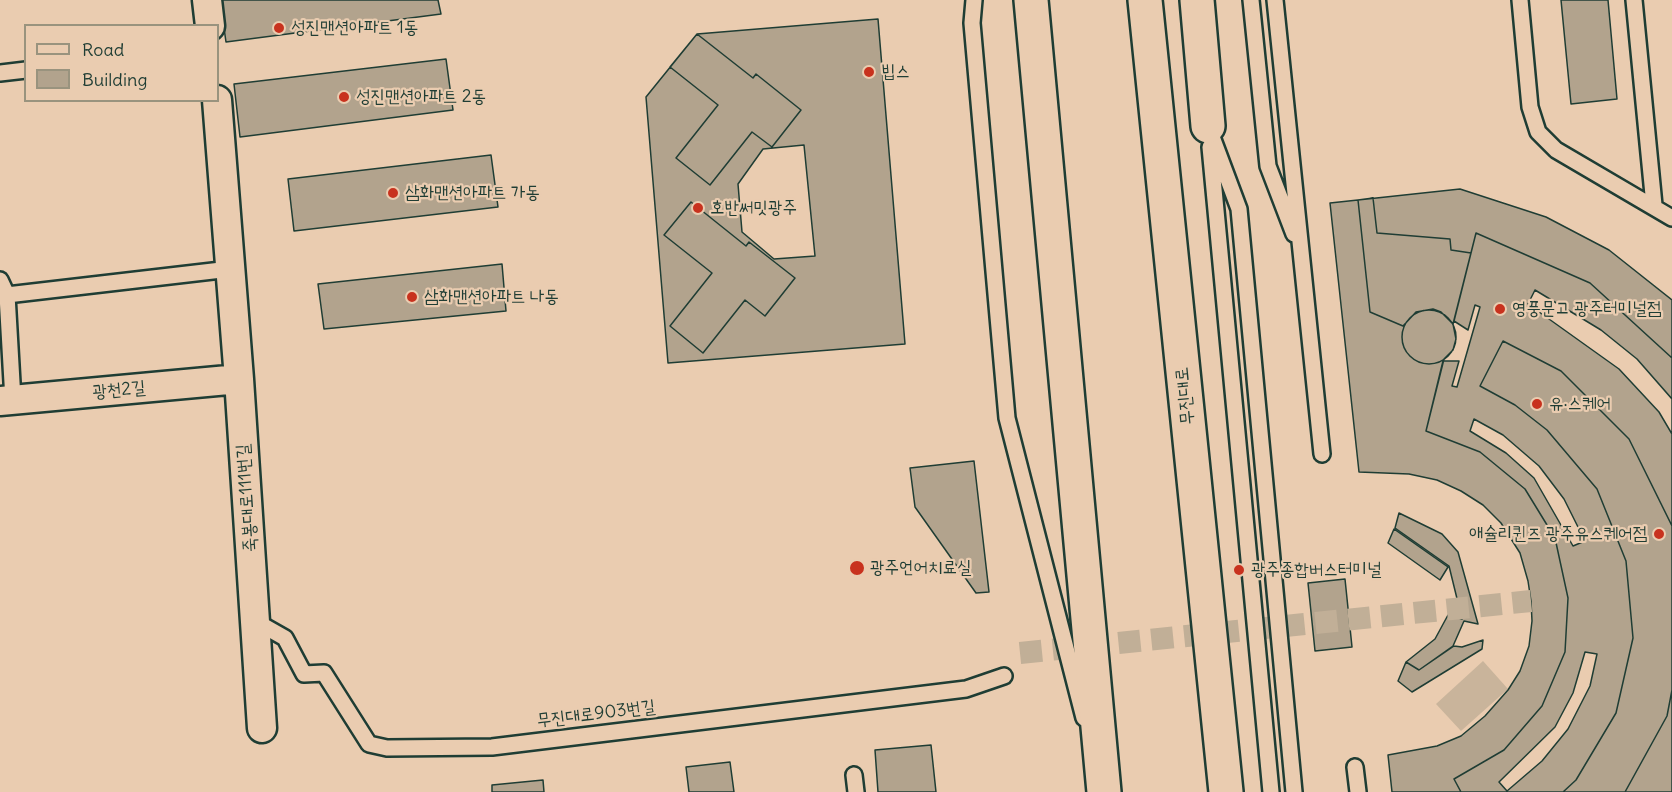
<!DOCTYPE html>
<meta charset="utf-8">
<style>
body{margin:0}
#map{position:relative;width:1672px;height:792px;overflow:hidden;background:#eaccb0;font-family:Delius,sans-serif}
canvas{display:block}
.legend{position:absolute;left:24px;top:24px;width:195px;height:78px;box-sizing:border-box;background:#eaccb0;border:2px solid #99937e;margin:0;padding:8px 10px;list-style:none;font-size:18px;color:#1f3d34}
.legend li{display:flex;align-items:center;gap:12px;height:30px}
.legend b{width:30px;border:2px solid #99937e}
</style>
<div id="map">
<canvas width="1672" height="792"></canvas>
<ul class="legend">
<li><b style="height:8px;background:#eaccb0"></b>Road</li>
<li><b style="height:16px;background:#b2a38d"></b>Building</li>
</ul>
</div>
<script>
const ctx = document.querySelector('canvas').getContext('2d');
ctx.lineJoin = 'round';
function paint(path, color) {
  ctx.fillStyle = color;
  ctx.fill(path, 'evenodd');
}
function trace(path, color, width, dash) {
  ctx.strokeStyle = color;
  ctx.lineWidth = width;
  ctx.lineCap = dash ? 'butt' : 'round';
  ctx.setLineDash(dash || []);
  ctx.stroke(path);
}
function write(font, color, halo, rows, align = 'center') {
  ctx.font = font + ' Delius,"Poor Story",sans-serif';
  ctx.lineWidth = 4.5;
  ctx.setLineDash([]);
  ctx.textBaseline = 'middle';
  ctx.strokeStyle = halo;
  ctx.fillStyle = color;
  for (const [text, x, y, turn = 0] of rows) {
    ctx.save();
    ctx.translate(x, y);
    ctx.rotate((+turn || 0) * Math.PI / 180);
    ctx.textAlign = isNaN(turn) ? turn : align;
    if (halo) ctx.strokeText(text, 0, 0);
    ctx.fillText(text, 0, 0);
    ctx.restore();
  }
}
paint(new Path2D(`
 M1483,661L1508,689L1461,731L1436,704Z`), '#c9b49b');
const building = new Path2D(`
 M220,0H438L441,14L226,42Z
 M1561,0H1608L1617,99L1571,104Z
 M878,19L905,344L668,363L646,97L697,34ZM804,145L815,256L774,259L742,232L738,184L763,149Z
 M697,34L753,78L756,74L801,110L772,147L752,132L710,185L676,158L718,105L670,67Z
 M697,34L753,78L756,74L801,110L772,147L752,132L710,185L676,158L718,105L670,67Z
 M446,59L453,110L240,137L234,84Z
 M491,155L498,207L294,231L288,179Z
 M1460,189L1546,217L1609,250L1672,300V792H1392L1388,755L1437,746L1461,736L1485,716L1508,690L1520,671L1529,646L1532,621L1531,601L1528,581L1520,553L1501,523L1483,505L1461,491L1437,480L1409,474L1359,472L1330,203Z
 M1373,198L1377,233L1450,239L1451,250L1471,253L1453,324L1441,312L1433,309L1416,312L1403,326L1370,312L1358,200Z
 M1373,198L1377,233L1450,239L1451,250L1471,253L1453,324L1441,312L1433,309L1416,312L1403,326L1370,312L1358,200Z
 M691,202L746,246L749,242L795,278L765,316L745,300L703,353L670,326L712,273L664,235Z
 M691,202L746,246L749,242L795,278L765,316L745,300L703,353L670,326L712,273L664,235Z
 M1476,233L1590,283L1672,358V399L1637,359L1601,330L1535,290L1528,304L1619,369L1659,412L1672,434V792H1461L1454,779L1504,750L1542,706L1565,652L1568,598L1555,538L1525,489L1480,452L1426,431L1444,359L1453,350L1456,339L1453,324ZM1474,419L1503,435L1539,466L1564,499L1585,541L1573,546L1534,478L1506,453L1470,431ZM1585,652L1597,654L1590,686L1568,729L1542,761L1507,791L1499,782L1555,727L1573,693Z
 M1476,233L1590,283L1672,358V792H1461L1454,779L1504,750L1542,706L1565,652L1568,598L1555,538L1525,489L1480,452L1426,431L1443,361H1459L1452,386L1457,387L1480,307L1475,305L1468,330L1454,321Z
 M502,264L506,311L324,329L318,284Z
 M1402 337a27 27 0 1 1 54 0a27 27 0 1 1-54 0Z
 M1402 337a27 27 0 1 1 54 0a27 27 0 1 1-54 0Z
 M1503,341L1561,371L1629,439L1672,526V690L1667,716L1625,792H1563L1576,780L1616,713L1633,638L1626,561L1597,489L1547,430L1515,405L1480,386Z
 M1503,341L1561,371L1629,439L1672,526V690L1667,716L1625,792H1563L1576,780L1616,713L1633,638L1626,561L1597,489L1547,430L1515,405L1480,386Z
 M974,461L989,592L976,593L915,507L910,468Z
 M1399,513L1442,534L1458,552L1478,624L1464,621L1453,646L1419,670L1406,662L1435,639L1448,615L1462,619L1449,566L1395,528Z
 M1394,529L1448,567L1440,580L1388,543Z
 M1345,579L1352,647L1315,651L1308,583Z
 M1483,640L1482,649L1412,692L1398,681L1406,662L1419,670L1454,646L1462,647Z
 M931,745L936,792H878L875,750Z
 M730,762L734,792H689L686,767Z
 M543,780L544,792H492V785Z`);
paint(building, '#b2a38d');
trace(building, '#1f3d34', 1.5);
trace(new Path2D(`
 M1020,653L1531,601`), '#c1af97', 22, [22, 11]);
const service = new Path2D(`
 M974,0L972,23L1007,418L1084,718
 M1251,0L1268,166L1294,234
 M1275,0L1322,454
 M1520,0L1530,107L1538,132L1556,150L1672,218
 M1634,0L1654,205
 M0,73L26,70
 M1208,126L1239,209L1294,792
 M1210,147L1271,792
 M0,280L7,295L13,400
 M7,295L230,269
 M255,621L285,638L304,674L324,673L369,744L387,748L492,747L966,689L1004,676
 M1355,767L1358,792
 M854,775L856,792`);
const minor = new Path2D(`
 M207,0L210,26
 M217,100L239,379L262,728
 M0,401L239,379`);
const tertiary = new Path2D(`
 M1197,0L1208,126`);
const secondary = new Path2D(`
 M1031,0L1104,792
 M1145,0L1226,792`);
trace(service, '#1f3d34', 20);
trace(minor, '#1f3d34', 33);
trace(tertiary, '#1f3d34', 38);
trace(secondary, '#1f3d34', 38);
trace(service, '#eaccb0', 15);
trace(minor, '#eaccb0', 28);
trace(tertiary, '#eaccb0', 33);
trace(secondary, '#eaccb0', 33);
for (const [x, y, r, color] of [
 [279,28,6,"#c8321e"],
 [869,72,6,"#c8321e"],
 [344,97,6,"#c8321e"],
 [393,193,6,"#c8321e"],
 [698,208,6,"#c8321e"],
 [412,297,6,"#c8321e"],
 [1500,309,6,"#c8321e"],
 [1537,404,6,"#c8321e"],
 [1659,534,6,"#c8321e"],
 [857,568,8,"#c8321e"],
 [1239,570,6,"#c8321e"]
]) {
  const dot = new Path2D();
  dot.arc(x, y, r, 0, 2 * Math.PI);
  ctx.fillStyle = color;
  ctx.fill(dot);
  trace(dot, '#eaccb0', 2);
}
write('18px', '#1f3d34', '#eaccb0', [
 ["성진맨션아파트 1동",291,28],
 ["빕스",881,72],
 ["성진맨션아파트 2동",356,97],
 ["삼화맨션아파트 가동",405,193],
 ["호반써밋광주",710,208],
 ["삼화맨션아파트 나동",424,297],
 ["영풍문고 광주터미널점",1512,309],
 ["유·스퀘어",1549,404],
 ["애슐리퀸즈 광주유스퀘어점",1647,534,"right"],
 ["광주언어치료실",870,568],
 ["광주종합버스터미널",1251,570]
], 'left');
write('18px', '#1f3d34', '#eaccb0', [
 ["광천2길",119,390,-5],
 ["무진대로",1185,396,-96],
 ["죽봉대로111번길",247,498,-94],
 ["무진대로903번길",596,714,-7]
]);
</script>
